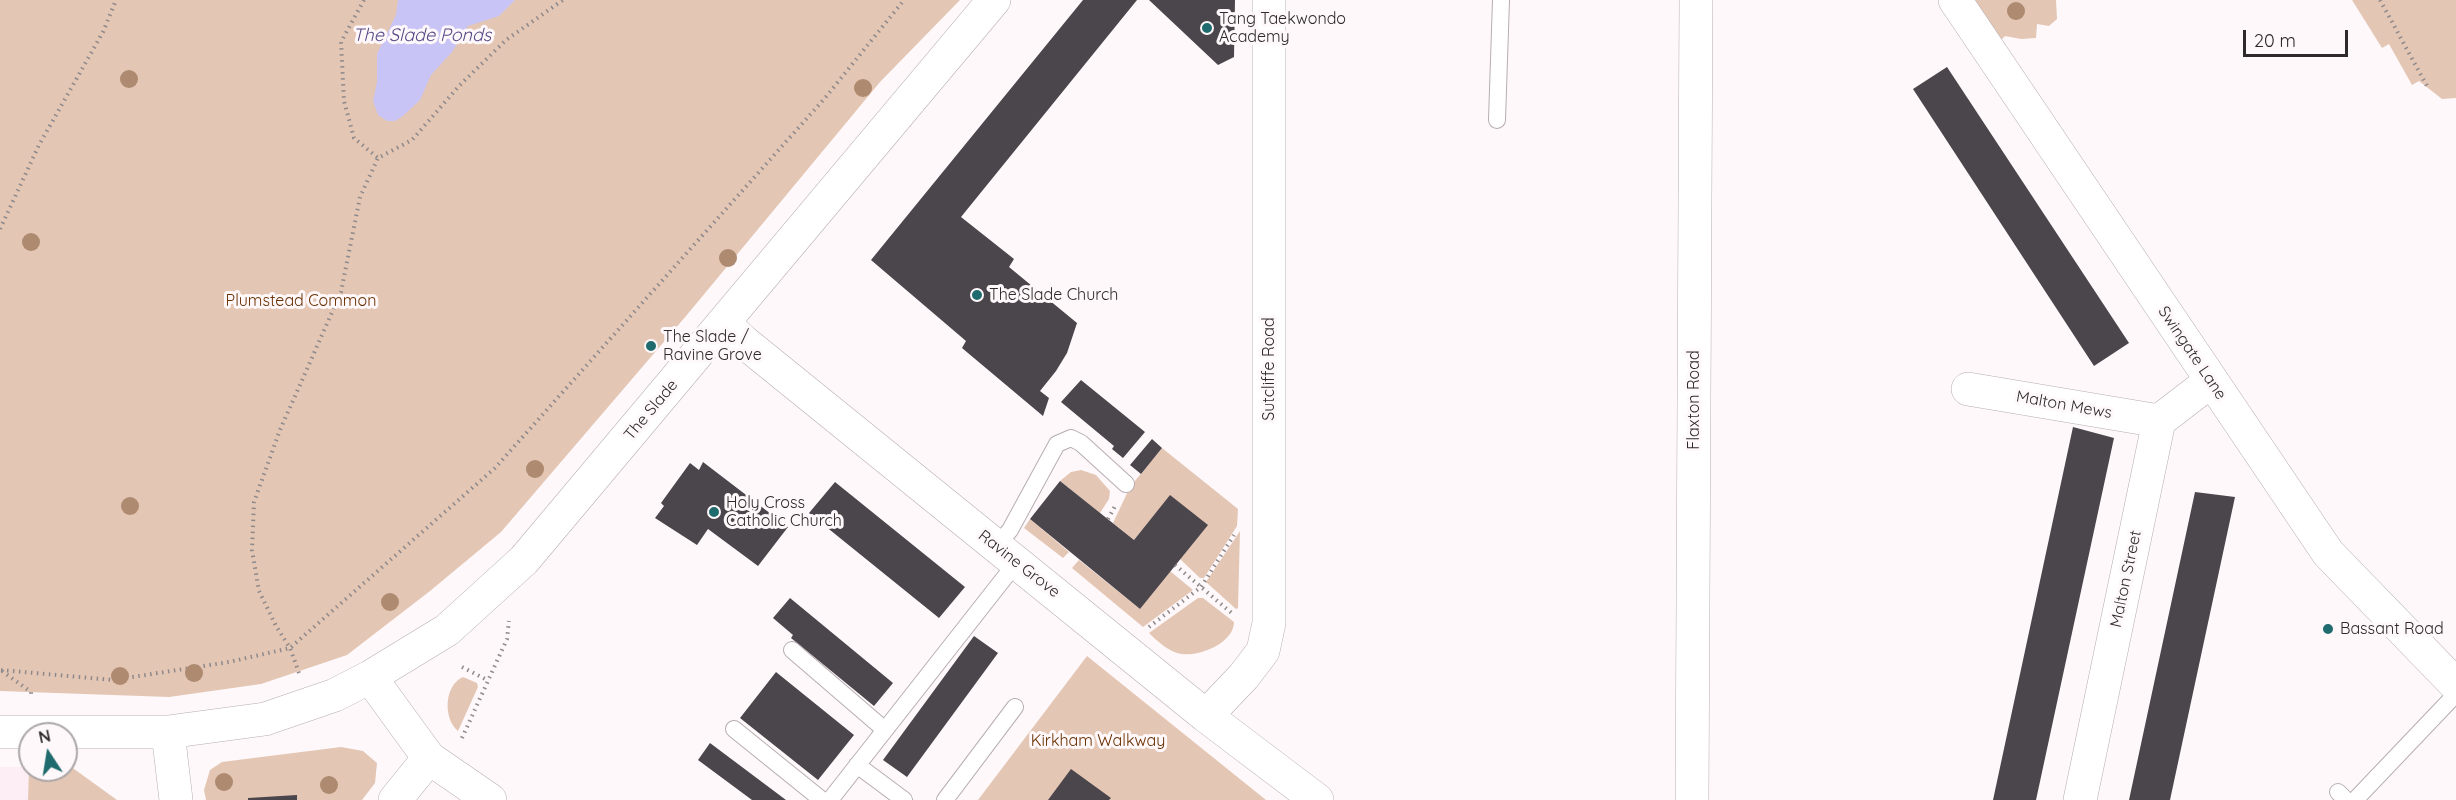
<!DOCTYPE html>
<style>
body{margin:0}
#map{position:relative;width:2456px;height:800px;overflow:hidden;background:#fef8fa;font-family:Quicksand,sans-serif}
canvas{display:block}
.north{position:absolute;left:18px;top:722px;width:60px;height:60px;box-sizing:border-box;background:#fef8fa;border:2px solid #aba6a8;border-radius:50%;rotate:348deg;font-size:16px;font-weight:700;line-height:24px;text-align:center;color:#2e2a2c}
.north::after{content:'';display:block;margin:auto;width:21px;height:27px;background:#1f6b6d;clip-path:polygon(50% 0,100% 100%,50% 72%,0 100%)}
.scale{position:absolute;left:2243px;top:30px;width:105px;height:27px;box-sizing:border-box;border:3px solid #2e2a2c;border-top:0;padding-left:8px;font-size:18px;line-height:21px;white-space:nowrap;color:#2e2a2c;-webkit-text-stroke:4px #fef8fa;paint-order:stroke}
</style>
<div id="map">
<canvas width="2456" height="800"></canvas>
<div class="north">N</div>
<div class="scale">20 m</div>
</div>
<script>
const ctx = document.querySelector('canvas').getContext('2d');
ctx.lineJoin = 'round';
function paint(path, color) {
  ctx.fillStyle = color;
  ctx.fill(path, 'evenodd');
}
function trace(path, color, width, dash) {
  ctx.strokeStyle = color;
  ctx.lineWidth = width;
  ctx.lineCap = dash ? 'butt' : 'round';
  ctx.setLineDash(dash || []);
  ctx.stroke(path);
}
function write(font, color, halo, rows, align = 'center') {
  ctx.font = font + ' Quicksand,sans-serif';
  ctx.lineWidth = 6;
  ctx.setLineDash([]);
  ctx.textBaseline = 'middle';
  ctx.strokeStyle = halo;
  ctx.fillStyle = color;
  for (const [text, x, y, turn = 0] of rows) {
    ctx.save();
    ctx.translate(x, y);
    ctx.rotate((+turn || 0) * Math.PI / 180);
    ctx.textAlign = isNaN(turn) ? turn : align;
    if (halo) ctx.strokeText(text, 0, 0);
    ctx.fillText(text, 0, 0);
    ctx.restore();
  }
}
paint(new Path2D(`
 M0,767H29L28,800H0Z`), '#fdedf4');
paint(new Path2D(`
 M0,0H960L880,82L686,316L501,532L430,591L347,655L261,684L169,697L0,691Z
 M1970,0H2056L2057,19L2049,26L2037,24L2036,38L2021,39L2005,36L1999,42Z
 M2352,0H2456V98L2442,99L2419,81L2412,85L2389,44L2382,48Z
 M1162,448L1238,509L1237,526L1204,578H1200L1180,559L1207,525L1170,496L1134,540L1113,523L1130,487Z
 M1081,470L1096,475L1110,491L1109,499L1100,513L1060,481L1071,472Z
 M1030,519L1069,552L1063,558L1024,528Z
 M1240,531L1238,608L1236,609L1206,582Z
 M1079,560L1140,609L1170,571L1193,590L1143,627L1072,568Z
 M1198,598H1203L1234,622C1234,644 1195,659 1177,653C1167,650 1156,640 1149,633Z
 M1087,656L1266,800H978Z
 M463,677L477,683L478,687L458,731C443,719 444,685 463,677Z
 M341,747L363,751L377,763L375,783L362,800H206L204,790L210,770L222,762Z
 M66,766H70L117,800H28L29,767L30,770H66Z`), '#e4c6b4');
paint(new Path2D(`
 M398,0H515L499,16L468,26L452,52L431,75L420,100L403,116L395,121H387L378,115L373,101L377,82V54L396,15Z`), '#c9c4f6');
paint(new Path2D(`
 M1083,0H1137L961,217L1014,259L1009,267L1077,323L1067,353L1056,371L1040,391L1049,398L1043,416L962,348L966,341L871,260Z
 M1149,0H1235L1234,57L1218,65Z
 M1947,67L2129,343L2094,366L1913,89Z
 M1081,380L1145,432L1123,458L1112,449L1114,446L1061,402Z
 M2073,427L2114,438L2036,800H1993Z
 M1152,439L1162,448L1141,474L1130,465Z
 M703,462L788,527L758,566L708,529L697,545L655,518L664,506L661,503L690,463L699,470Z
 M1060,481L1134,540L1170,495L1208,525L1140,609L1030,519Z
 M835,482L965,587L939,618L809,513Z
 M2195,492L2235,497L2170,800H2129Z
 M790,598L893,683L874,706L791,638L793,635L773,618Z
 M974,636L998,653L907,777L883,760Z
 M776,672L854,735L818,780L740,718Z
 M710,743L786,800H752L698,760Z
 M1071,769L1111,798L1109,800H1048Z
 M297,795V800H248V798Z`), '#4b454c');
const service = new Path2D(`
 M1497,120L1501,0
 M996,547L1010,530L1057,444L1071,438L1081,443L1126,484
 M792,650L885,730
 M734,729L822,800
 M857,765L904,800
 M2338,792L2346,800
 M830,800L1016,563
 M945,800L1015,707
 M2355,800L2456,694`);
const minor = new Path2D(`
 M724,323L744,342L1206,716L1317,800
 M1968,389L2159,421
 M1206,716L1244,676L1263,651L1269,623V0
 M429,758L490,800
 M1692,800L1696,0
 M2080,800L2159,421L2211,381`);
const tertiary = new Path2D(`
 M1955,0L2328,553L2456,685
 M370,677L429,758L395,800
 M0,732H168L265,719L335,695L370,677L447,630L524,560L994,0
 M168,732L176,800`);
trace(service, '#b7adb1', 18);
trace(minor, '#b7adb1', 34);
trace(tertiary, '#b7adb1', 34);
trace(new Path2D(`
 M364,0L341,42L344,101L354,138L378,158L412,140L459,86L506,40L563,0
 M2380,0L2427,86
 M0,229L39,145L103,32L116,0
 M1108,519L1115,506
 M1175,565L1234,615
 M1149,627L1201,587L1234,535
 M462,667L487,680
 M1,670L113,680L229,662L290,648L495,468L825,98L904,0
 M2,671L31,692V697
 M299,673L290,648L276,626L259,591L252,550L254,502L280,430L341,292L360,197L378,158
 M462,738L507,639L509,621`), '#8e898b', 4, [1.5, 4.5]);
trace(service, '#fff', 16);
trace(minor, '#fff', 33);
trace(tertiary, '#fff', 33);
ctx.fillStyle = '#ad8a70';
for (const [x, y] of [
 [2016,11],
 [129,79],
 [863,88],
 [31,242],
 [728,258],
 [535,469],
 [130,506],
 [390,602],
 [194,673],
 [120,676],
 [224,782],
 [329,785]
]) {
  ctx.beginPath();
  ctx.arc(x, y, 9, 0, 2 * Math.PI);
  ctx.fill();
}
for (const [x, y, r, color] of [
 [1207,28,6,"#1f6b6d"],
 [977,295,6,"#1f6b6d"],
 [651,346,6,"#1f6b6d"],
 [714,512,6,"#1f6b6d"],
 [2328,629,6,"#1f6b6d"]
]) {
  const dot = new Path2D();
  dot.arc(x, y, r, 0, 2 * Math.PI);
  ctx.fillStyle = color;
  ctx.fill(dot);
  trace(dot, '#fef8fa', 2);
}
write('16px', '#2e2a2c', '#fef8fa', [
 ["Tang Taekwondo",1219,19],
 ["Academy",1219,37],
 ["The Slade Church",989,295],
 ["The Slade /",663,337],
 ["Ravine Grove",663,355],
 ["Holy Cross",726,503],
 ["Catholic Church",726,521],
 ["Bassant Road",2340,629]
], 'left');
write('16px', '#6a3000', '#fef8fa', [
 ["Plumstead Common",301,301],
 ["Kirkham Walkway",1098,741]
]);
write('16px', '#2e2a2c', '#fef8fa', [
 ["Swingate Lane",2192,353,56],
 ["Sutcliffe Road",1269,369,-90],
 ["Flaxton Road",1694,400,-90],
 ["Malton Mews",2064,405,10],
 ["The Slade",651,410,-50],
 ["Ravine Grove",1019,564,38],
 ["Malton Street",2126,579,-78]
]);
write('italic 18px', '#544987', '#fef8fa', [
 ["The Slade Ponds",422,36]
]);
</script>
